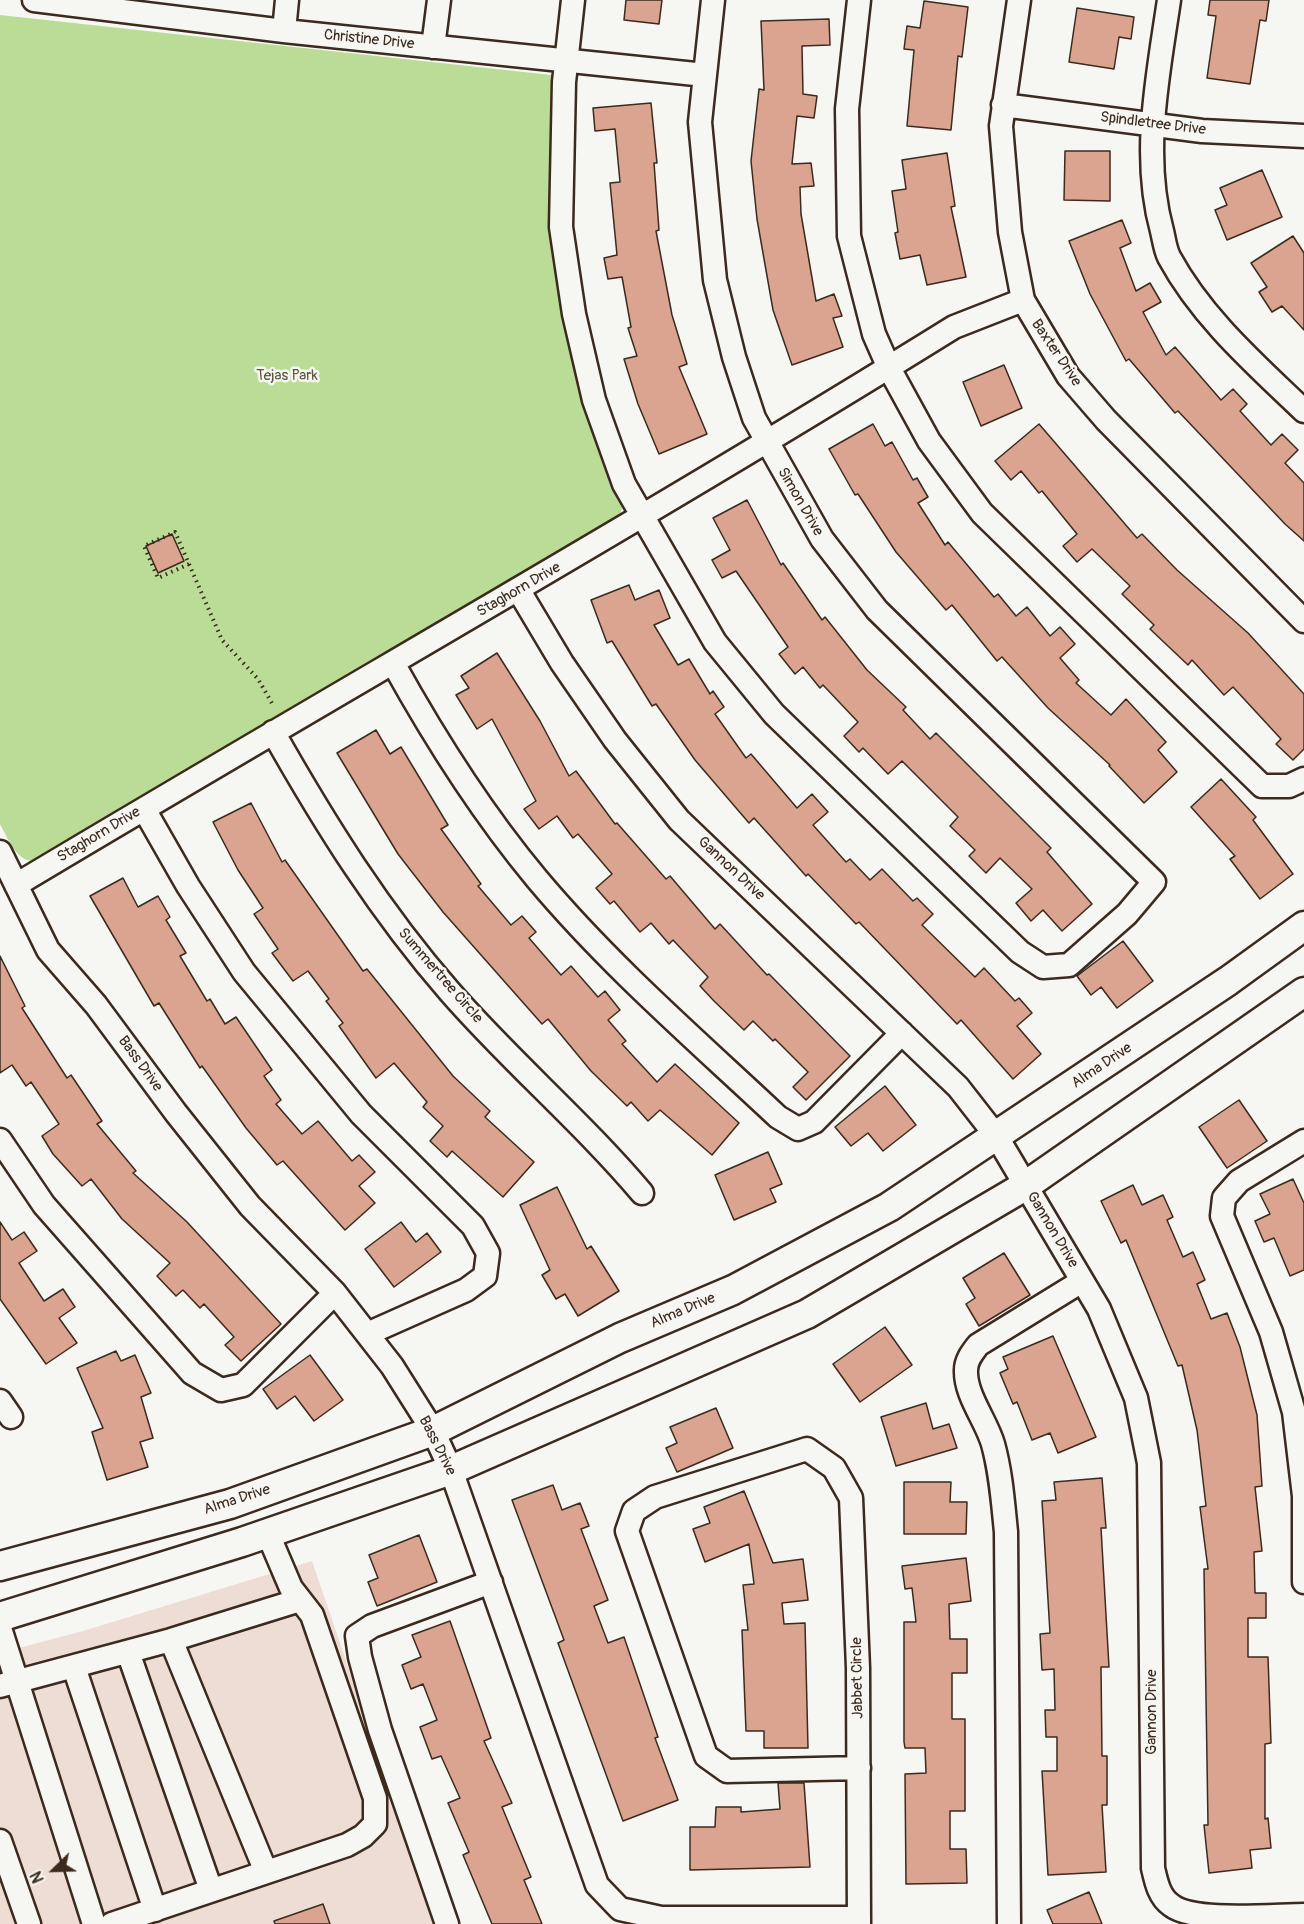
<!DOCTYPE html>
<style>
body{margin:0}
#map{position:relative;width:1304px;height:1924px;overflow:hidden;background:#f6f6f2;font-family:Pangolin,sans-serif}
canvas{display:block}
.north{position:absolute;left:24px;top:1840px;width:60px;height:60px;-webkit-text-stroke:4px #f6f6f2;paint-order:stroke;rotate:247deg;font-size:16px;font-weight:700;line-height:24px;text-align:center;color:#3b2a1e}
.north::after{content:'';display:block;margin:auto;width:21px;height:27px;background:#3b2a1e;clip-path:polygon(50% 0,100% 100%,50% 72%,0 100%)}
</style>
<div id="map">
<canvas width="1304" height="1924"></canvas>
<div class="north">N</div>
</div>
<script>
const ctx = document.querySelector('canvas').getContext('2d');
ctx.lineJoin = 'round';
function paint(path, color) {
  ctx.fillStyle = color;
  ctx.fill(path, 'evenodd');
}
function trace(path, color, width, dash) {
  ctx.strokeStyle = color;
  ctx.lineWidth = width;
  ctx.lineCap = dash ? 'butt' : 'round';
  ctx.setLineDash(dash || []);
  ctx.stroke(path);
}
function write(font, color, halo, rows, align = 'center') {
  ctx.font = font + ' Pangolin,sans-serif';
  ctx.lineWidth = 5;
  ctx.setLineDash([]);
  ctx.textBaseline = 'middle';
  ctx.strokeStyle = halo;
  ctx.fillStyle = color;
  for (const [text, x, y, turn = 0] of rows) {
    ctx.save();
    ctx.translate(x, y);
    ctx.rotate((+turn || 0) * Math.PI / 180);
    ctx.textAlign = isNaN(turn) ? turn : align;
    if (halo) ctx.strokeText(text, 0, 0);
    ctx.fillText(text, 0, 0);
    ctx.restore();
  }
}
paint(new Path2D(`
 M312,1561L436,1924H0V1653L83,1631Z`), '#eeddd5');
paint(new Path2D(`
 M0,15L551,75L555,79L559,246L626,494L620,515L41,861C17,865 10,842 0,824Z`), '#badc96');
const building = new Path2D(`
 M626,0H662L659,24L624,20Z
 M1210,0H1269L1266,21L1260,20L1250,84L1207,78L1216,16L1208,15Z
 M924,1L968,7L962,57L958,56L951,130L907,126L914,50L904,49L907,26L920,28Z
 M1077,8L1134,17L1131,39L1119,37L1114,69L1069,62Z
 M829,19L830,45L802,46L803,94L817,96L814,118L797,116L792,164L811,163L814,186L800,187L801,214L816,301L834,294L842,316L833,318L843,347L792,365L773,310L757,219L751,161L759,89L764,90L761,21Z
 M651,103L657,163H654L659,230L656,231L672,315L687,364L679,367L707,434L659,454L638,404L624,359L637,356L628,328L631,327L622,277L608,279L604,258L617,255L610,183L620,182L615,129L595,131L593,108Z
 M1065,151H1110V201L1064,200Z
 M947,153L955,206L951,207L966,277L927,285L920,255L900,259L895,233L898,232L892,191L906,189L902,160Z
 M1262,170L1282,217L1227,240L1215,210L1227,205L1220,188Z
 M1122,220L1131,243L1120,248L1136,291L1150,283L1161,302L1143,312L1166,355L1175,347L1221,400L1233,389L1247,404L1240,411L1271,445L1282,434L1298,450L1285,463L1304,483V541L1285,524L1178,411L1175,413L1129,359L1126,361L1090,294L1069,241Z
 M1293,236L1304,253V330L1282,306L1272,312L1259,292L1267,287L1251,263Z
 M1004,365L1022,408L981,426L963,382Z
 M873,424L885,446L892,442L913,480L917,478L928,497L918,503L945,545L948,542L994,597L998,594L1016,616L1027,607L1050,636L1060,627L1075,644L1060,658L1079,680L1076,683L1111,715L1126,699L1166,742L1158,750L1177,772L1144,803L1109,766L1110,765L1048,708L1002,657L997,661L952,605L946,610L896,552L858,494L855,495L829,449Z
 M1039,424L1137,538L1142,534L1177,570L1248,633L1304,694V749L1293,760L1276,744L1281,739L1233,687L1224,695L1192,660L1188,665L1150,629L1154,625L1122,594L1130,586L1092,549L1077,562L1063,546L1077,534L1042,491L1039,493L1021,471L1011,480L995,461Z
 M747,500L781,565L783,563L822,620L825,617L867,670L906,707L903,710L930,739L936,733L1051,848L1047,852L1092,904L1062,931L1043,910L1031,921L1016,903L1032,889L1000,858L986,873L969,856L975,850L950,826L958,817L902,761L888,774L863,748L859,752L844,736L858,722L823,685L820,688L803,667L795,674L779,654L788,647L736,571L722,578L712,560L730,550L713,518Z
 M172,534L184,561L158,573L146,546Z
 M629,585L635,600L659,590L670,618L654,625L678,665L689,659L710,694L713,691L724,707L715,714L746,758L751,754L797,808L812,794L828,812L813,825L846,862L850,859L870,880L882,869L913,901L917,898L933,914L922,925L975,977L984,968L1015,1001L1019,998L1032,1013L1017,1026L1041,1054L1013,1079L961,1020L957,1024L859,922L856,924L808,874L806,876L754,818L749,823L695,760L656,704L652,706L612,641L607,643L591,600Z
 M497,653L540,721L569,776L576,771L615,824L617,823L666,879L670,876L715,929L720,924L767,975L769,974L850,1056L806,1100L793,1087L808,1072L775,1039L773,1041L753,1021L744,1030L714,1001L700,986L708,977L673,940L669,944L651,923L640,932L614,901L610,904L596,888L612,874L578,834L573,838L557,816L539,829L524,809L536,801L492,719L477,729L456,695L469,688L461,676Z
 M376,730L390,754L401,747L448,825L441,829L481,884L478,886L511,925L522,916L536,932L529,938L561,975L571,966L598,997L605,991L620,1010L608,1020L626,1041L622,1044L657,1082L675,1064L739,1123L712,1155L660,1110L648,1121L631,1102L627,1106L591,1071L548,1019L542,1024L443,912L398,854L337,753Z
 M1221,779L1256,817L1253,820L1293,874L1260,899L1230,859L1235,856L1191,807Z
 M251,803L282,862L285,860L363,971L367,969L453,1076L490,1111L485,1117L534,1162L503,1197L452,1151L447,1157L430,1141L443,1126L423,1107L427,1102L394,1063L376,1078L339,1026L343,1023L326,1001L329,999L308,971L293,981L272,953L278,949L254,914L263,908L238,870L213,822Z
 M123,878L138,907L158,896L170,917L166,920L186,953L180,956L207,1001L210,999L225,1024L236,1017L272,1070L264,1076L281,1100L276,1104L302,1134L318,1121L352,1161L359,1155L375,1172L359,1186L375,1203L345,1230L283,1161L277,1165L246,1128L202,1066L200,1068L159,1003L154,1006L90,896Z
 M1123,941L1153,981L1117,1008L1101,987L1091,995L1077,976Z
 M0,956L25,1006L22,1008L67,1078L71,1075L102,1121L97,1124L136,1171L133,1173L187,1222L281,1324L241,1361L225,1345L234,1337L204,1304L200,1308L183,1290L176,1296L157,1276L170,1263L122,1219L91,1179L82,1186L53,1154L42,1136L59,1124L31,1082L26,1086L12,1065L0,1073Z
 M885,1086L916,1125L883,1151L868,1133L851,1146L835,1127Z
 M1239,1100L1267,1141L1227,1168L1199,1127Z
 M768,1152L782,1184L770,1189L776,1202L734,1220L715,1175Z
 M1293,1179L1304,1203V1270L1290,1276L1274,1238L1264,1242L1255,1221L1270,1214L1260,1194Z
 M1133,1185L1142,1205L1163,1195L1173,1217L1167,1220L1183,1257L1193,1252L1205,1280L1197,1284L1211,1319L1227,1313L1240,1347L1257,1415L1262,1486L1255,1487L1262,1551L1254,1552L1255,1593H1266V1618H1248V1657H1268L1271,1743L1265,1744V1819L1268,1818L1271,1848L1250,1850L1252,1868L1209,1873L1204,1825H1208L1204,1569H1208L1200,1507L1206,1506L1197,1430L1182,1365L1178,1366L1126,1240L1121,1243L1101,1201Z
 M557,1187L587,1249L591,1246L619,1291L578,1316L565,1294L556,1299L542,1275L550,1270L520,1205Z
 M0,1222L12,1240L24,1232L37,1251L19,1263L44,1301L63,1289L75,1307L59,1318L77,1343L46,1364L0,1299Z
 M401,1222L416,1242L427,1233L441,1252L394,1287L365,1249Z
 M1004,1253L1030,1295L979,1326L966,1304L975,1298L963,1278Z
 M885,1327L912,1365L860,1402L833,1364Z
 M1053,1336L1096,1437L1058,1453L1050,1433L1032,1440L1017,1402L1013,1404L1000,1373L1008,1369L1003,1357Z
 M116,1351L121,1361L135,1355L151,1393L141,1397L153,1438L140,1442L148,1467L107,1480L92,1432L103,1428L77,1368Z
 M310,1355L343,1400L314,1421L295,1396L277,1409L263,1389Z
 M926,1403L933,1429L949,1424L957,1448L896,1466L881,1417Z
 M716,1408L733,1448L677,1472L666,1448L677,1443L670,1427Z
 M1102,1478L1106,1528H1101L1109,1667H1101L1102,1756H1107V1805H1102L1106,1872L1048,1875L1042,1771H1057V1737H1046L1045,1710H1055L1054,1669L1042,1670L1040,1634L1050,1633L1042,1501L1056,1500L1054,1482Z
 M904,1482H951L950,1502H967L966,1534H904Z
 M553,1485L562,1510L580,1503L589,1526L581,1529L608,1600L594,1606L608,1643L624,1637L658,1737L655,1738L678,1800L623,1821L558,1643L564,1640L512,1500Z
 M744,1491L773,1563L803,1559L808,1600L782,1603L784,1624L805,1623L808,1748H764V1731H746L742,1630H748L743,1585L754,1584L749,1544L705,1562L693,1529L710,1523L704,1507Z
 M419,1535L437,1582L377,1606L368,1582L378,1578L369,1555Z
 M966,1558L971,1601L949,1604L950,1639H967V1673H952V1719H965V1811H950V1849H966L967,1883L906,1884L905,1774L926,1773L925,1748H905L904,1742V1622H916L912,1588L905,1589L902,1566Z
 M450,1621L491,1738L484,1741L512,1803L502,1807L531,1877L524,1880L542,1924H492L463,1855L469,1852L448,1803L460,1798L441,1756L432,1759L420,1727L437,1720L423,1684L411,1689L402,1665L421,1657L412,1635Z
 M778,1783H804L810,1867L690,1870V1827H715L716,1807H741V1812L780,1809Z
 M1089,1892L1102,1924H1053L1047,1910Z
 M323,1904L330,1924H275L274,1921Z`);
paint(building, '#daa490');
trace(building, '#3b2a1e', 1.5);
const minor = new Path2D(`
 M34,0L284,31L705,75
 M573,0L564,82L561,227L574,314L594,400L624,484L715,642L774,714L1020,952L1043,967L1069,965L1127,914L1154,882L877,610L822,539L754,418L734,357L715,280L700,122L713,0
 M859,0L847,109L849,236L874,334L889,368L929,441L982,513L1262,786H1289L1304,779
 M1019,0L1001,126L1010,232L1023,300L1068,376L1106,420L1304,621
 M1169,0C1158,76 1141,155 1162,231C1164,239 1165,249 1169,257C1202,318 1255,364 1304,411
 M284,31L287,0
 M433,47L439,0
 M1003,105L1202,131L1304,136
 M519,591L562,663L615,740L679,820L958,1087L997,1137L1099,1309L1136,1398L1149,1463L1153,1868C1156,1881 1159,1897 1171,1905C1193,1923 1273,1915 1304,1915
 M393,663C435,739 482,813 537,879C610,966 696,1040 778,1117L798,1129L814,1122L902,1033
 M273,732C325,824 380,912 450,992C511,1062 582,1122 642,1193
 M144,809L188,886L244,972L361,1114L473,1226L488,1253L485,1276L466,1290L367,1334
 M0,852L48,950L96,1005L176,1113L250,1206L335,1293L392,1366L433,1431L451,1470L597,1885L620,1909L661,1918H859
 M16,885C328,698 645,519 954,327L1023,300
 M0,1140L44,1205L192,1373L221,1390L243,1385L335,1293
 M1304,1141L1239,1181L1224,1198L1222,1216L1271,1332L1294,1412L1304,1496V1582
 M0,1401L11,1417
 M0,1628L94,1924
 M171,1640L266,1872
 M128,1652L211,1890
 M74,1667L155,1910
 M0,1686L171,1640L300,1600
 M0,1841L29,1924
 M112,1924L347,1845L363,1836L375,1824V1798L312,1615L291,1588L268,1534
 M447,1924L380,1730L360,1657L357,1636L372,1626L491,1582
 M859,1924L858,1668L851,1498L834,1468L807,1449L655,1497L634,1511L627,1531L706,1756L727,1771L859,1768
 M1009,1924L1006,1532C1003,1503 1001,1473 993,1444C986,1420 965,1395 966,1370C966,1360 972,1353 978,1345L1082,1281`);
const major = new Path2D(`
 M0,1566L230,1504L433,1431L620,1338L733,1290L889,1207L1228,981L1304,926
 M0,1617L242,1542L451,1470L807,1314L1025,1186L1304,992`);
trace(minor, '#3b2a1e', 27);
trace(major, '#3b2a1e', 33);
trace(new Path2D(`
 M189,564L158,578L144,546L175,532L222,640L258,679L273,705`), '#3b2a1e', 4, [1.5, 4.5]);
trace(minor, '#f6f6f2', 22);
trace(major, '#f6f6f2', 28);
write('15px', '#3b2a1e', '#f6f6f2', [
 ["Christine Drive",369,40,6],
 ["Spindletree Drive",1153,124,7],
 ["Baxter Drive",1056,353,56],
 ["Simon Drive",800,502,60],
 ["Staghorn Drive",519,590,-30],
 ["Staghorn Drive",99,835,-31],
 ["Gannon Drive",731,869,43],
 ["Summertree Circle",440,976,49],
 ["Bass Drive",140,1064,54],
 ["Alma Drive",1102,1066,-34],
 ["Gannon Drive",1052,1230,59],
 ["Alma Drive",683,1311,-23],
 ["Bass Drive",437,1446,63],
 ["Alma Drive",237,1500,-18],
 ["Jabbet Circle",858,1678,-91],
 ["Gannon Drive",1152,1712,-90]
]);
write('15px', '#5b563c', '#f6f6f2', [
 ["Tejas Park",287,376]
]);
</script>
